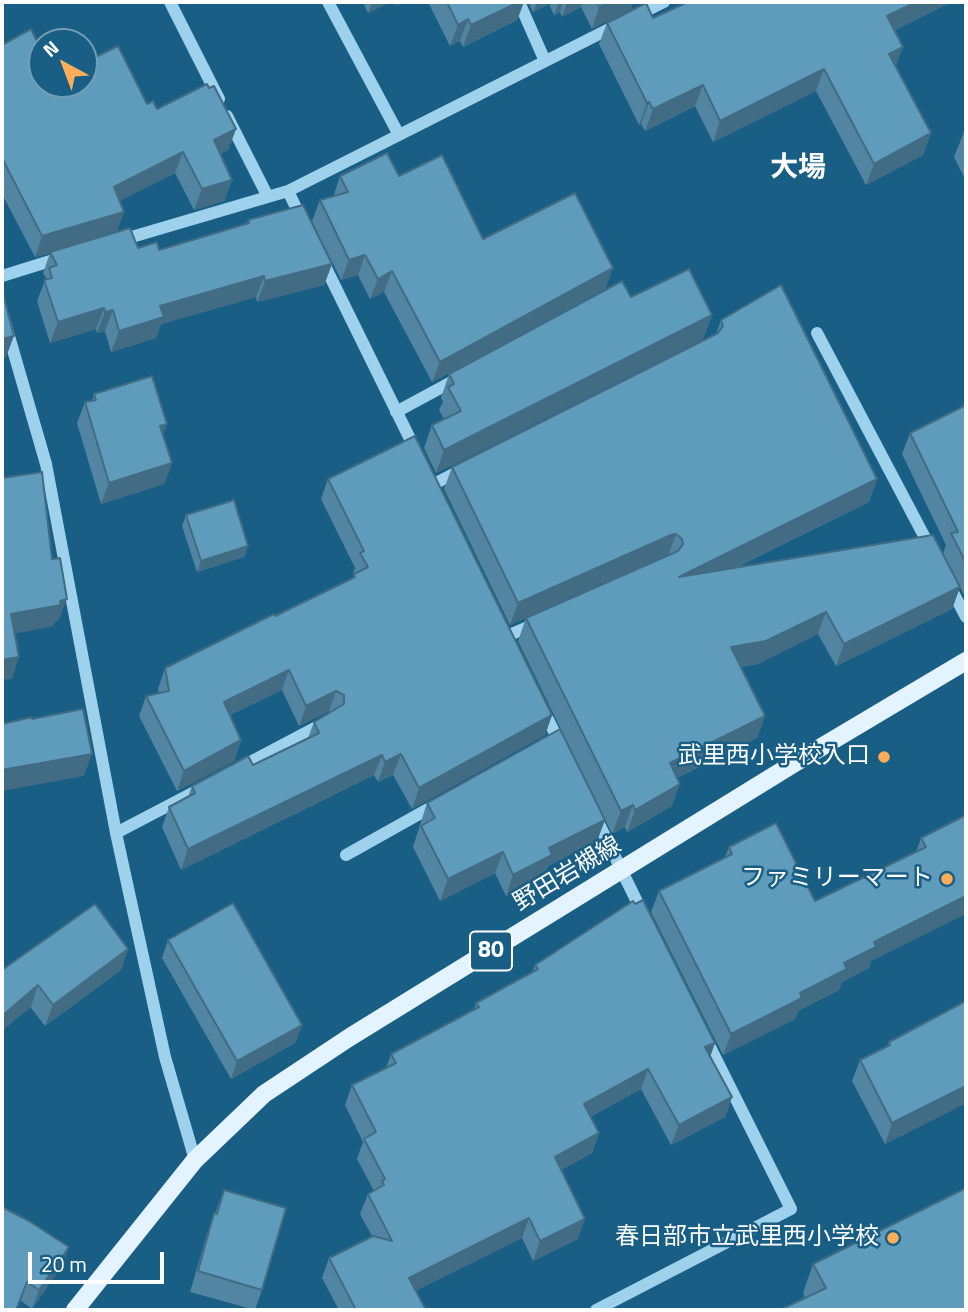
<!DOCTYPE html>
<meta charset="utf-8">
<style>
body{margin:0}
#map{position:relative;width:968px;height:1312px;overflow:hidden;background:#195e84;font-family:"Titillium Web",sans-serif}
canvas{display:block}
.frame{position:absolute;inset:0;border:4px solid #fff;pointer-events:none}
.north{position:absolute;left:28px;top:28px;width:70px;height:70px;box-sizing:border-box;background:#195e84;border:2px solid #759eb5;border-radius:50%;rotate:319deg;font-size:19px;font-weight:700;line-height:28px;text-align:center;color:#fff}
.north::after{content:'';display:block;margin:auto;width:24px;height:32px;background:#ffad59;clip-path:polygon(50% 0,100% 100%,50% 72%,0 100%)}
.scale{position:absolute;left:28px;top:1252px;width:136px;height:32px;box-sizing:border-box;border:4px solid #fff;border-top:0;padding-left:9px;font-size:21px;line-height:24px;white-space:nowrap;color:#fff;-webkit-text-stroke:5px #195e84;paint-order:stroke}
</style>
<div id="map">
<canvas width="968" height="1312"></canvas>
<div class="frame"></div>
<div class="north">N</div>
<div class="scale">20 m</div>
</div>
<script>
const ctx = document.querySelector('canvas').getContext('2d');
ctx.lineJoin = 'round';
function trace(path, color, width, dash) {
  ctx.strokeStyle = color;
  ctx.lineWidth = width;
  ctx.lineCap = dash ? 'butt' : 'round';
  ctx.setLineDash(dash || []);
  ctx.stroke(path);
}
function paint(path, color) {
  ctx.fillStyle = color;
  ctx.fill(path, 'evenodd');
}
function write(font, color, halo, rows, align = 'center') {
  ctx.font = font + ' "Titillium Web","Noto Sans JP",sans-serif';
  ctx.lineWidth = 5;
  ctx.setLineDash([]);
  ctx.textBaseline = 'middle';
  ctx.strokeStyle = halo;
  ctx.fillStyle = color;
  for (const [text, x, y, turn = 0] of rows) {
    ctx.save();
    ctx.translate(x, y);
    ctx.rotate((+turn || 0) * Math.PI / 180);
    ctx.textAlign = isNaN(turn) ? turn : align;
    if (halo) ctx.strokeText(text, 0, 0);
    ctx.fillText(text, 0, 0);
    ctx.restore();
  }
}
trace(new Path2D(`
 M170,2L219,99
 M328,2L399,135
 M519,2L545,61
 M636,16L664,2
 M227,116L268,197
 M288,191L303,222
 M118,241L288,191L617,25
 M322,260L416,451
 M2,276L60,258
 M2,312L46,464L116,833L165,1057L195,1160
 M817,333L932,551
 M396,412L457,379
 M432,485L463,469
 M948,583L966,617
 M507,636L535,624
 M543,709L561,746
 M237,769L326,722
 M595,816L644,916
 M116,833L202,788
 M346,855L437,804
 M596,1310L791,1209L706,1039`), '#9ed1ec', 12);
trace(new Path2D(`
 M75,1310L195,1160L264,1094L350,1037L793,764L966,661`), '#e3f3ff', 18);
paint(new Path2D(`
 M363,2H390L368,13Z
 M428,2H524L517,20L463,47L460,41L450,46Z
 M528,2H633L631,9L592,29L581,7L562,17L560,12L554,15L549,4L533,12Z
 M688,2H952L894,30L896,66L931,133L923,155L866,185L816,91L713,142L695,106L645,131L641,124L639,125L599,44L607,23L653,18Z
 M2,45L42,84L147,104L157,109L236,129L228,150L220,154L232,180L224,201L194,210L175,173L119,201L124,212L116,233L138,248L159,250L247,224L248,220L332,264L324,285L257,302L256,297L161,324L156,338L111,352L105,331L97,333L96,329L50,343L37,301L46,278L43,273L50,253L35,257L2,194Z
 M966,130V181L954,157L964,132Z
 M340,176H399L483,239L606,288L432,382L384,292L370,299L358,275L341,280L312,221L320,200L333,197Z
 M631,297L712,315L703,339L436,473L424,448L432,425L444,419L439,410L443,402L441,398L449,374Z
 M721,320L877,479L869,502L735,568L943,554L946,545L902,454L910,433L966,405V599L960,587L952,609L836,666L818,634L758,664L741,667L765,716L757,738L677,778L672,806L627,832L625,827L612,834L518,641L526,618L662,557L510,625L444,489L452,467L716,334Z
 M94,394L163,434L172,463L164,484L101,504L77,423L85,402L92,401Z
 M328,479L552,715L545,735L412,809L393,775L378,782L374,775L181,870L162,827L169,807L188,797L192,786L253,765L308,738L314,722L330,712L329,711L299,726L282,690L230,715L241,740L234,761L177,791L139,716L146,696L159,694L158,689L165,668L353,578L354,575L353,573L355,568L321,499Z
 M186,515L248,546L244,557L197,572L182,526Z
 M427,803L605,820L597,841L548,866L544,876L506,896L495,873L440,901L413,847Z
 M966,815L871,961L869,968L842,982L839,990L798,1011L795,1019L723,1055L651,912L659,891L725,857L729,847L815,901L916,852L921,838Z
 M168,940L302,1025L295,1043L231,1079L162,958Z
 M128,949L121,970L45,1026L2,970Z
 M535,965L710,1056L732,1097L725,1117L671,1145L641,1089L590,1117L599,1133L592,1153L561,1170L578,1239L533,1261L522,1238L415,1291L426,1310H339L322,1278L329,1258L372,1236L360,1214L368,1194L374,1191L357,1159L363,1142L345,1105L352,1085L386,1068L391,1054L474,1010L476,1003L532,972Z
 M966,1001V1103L885,1144L852,1081L860,1060L887,1046L889,1042Z
 M224,1190L262,1290L255,1310L190,1292L207,1234Z
 M2,1207L62,1266L32,1309L20,1300Z
 M813,1264L966,1310L805,1298L803,1293Z`), '#5285a1');
paint(new Path2D(`
 M372,2H390L368,13Z
 M397,2H405L395,7Z
 M519,2H524L517,20L463,47L471,25Z
 M537,2H550L549,4L533,12Z
 M559,2H563L560,12L554,15Z
 M567,2H583L581,7L562,17Z
 M610,2H633L631,9L592,29L599,7Z
 M916,2H952L880,38L887,16Z
 M468,19L460,41L450,46L458,25Z
 M903,47L895,69L889,54Z
 M824,69L816,91L713,142L720,121Z
 M703,85L695,106L645,131L653,109Z
 M649,102L641,124L639,125L647,103Z
 M236,129L228,150L206,161L214,140Z
 M931,133L923,155L866,185L874,164Z
 M183,152L175,173L106,208L114,187Z
 M232,180L224,201L194,210L202,189Z
 M124,212L116,233L35,257L42,236Z
 M365,255L358,275L341,280L349,260Z
 M332,264L324,285L257,302L265,281Z
 M613,268L606,288L432,382L440,362Z
 M392,271L384,292L370,299L378,279Z
 M264,276L256,297L161,324L156,338L111,352L119,331L160,306Z
 M104,308L96,329L50,343L58,322Z
 M113,310L105,331L97,333L105,312Z
 M712,315L703,339L436,473L444,450Z
 M14,336L6,357L2,358V339Z
 M167,424L159,445L160,426Z
 M172,463L164,484L101,504L109,483Z
 M877,479L869,502L671,599L679,577Z
 M676,534L668,556L662,557L510,625L518,603L671,535Z
 M248,546L244,557L197,572L201,561Z
 M960,587L952,609L836,666L844,644Z
 M67,599L59,620L55,622L53,626L4,636L11,614Z
 M826,612L818,634L758,664L723,669L731,647Z
 M19,657L12,679L2,680V660Z
 M289,670L282,690L216,722L224,702Z
 M336,691L329,711L299,726L306,706Z
 M552,715L545,735L412,809L419,788Z
 M765,716L757,738L662,785L670,763Z
 M241,740L234,761L177,791L184,771Z
 M92,754L84,776L2,791V770Z
 M401,754L393,775L378,782L385,762Z
 M382,755L374,775L181,870L188,849Z
 M680,784L672,806L627,832L635,810Z
 M633,805L625,827L612,834L621,811Z
 M605,820L597,841L548,866L544,876L506,896L513,875L549,848Z
 M503,852L495,873L440,901L448,879Z
 M966,896V914L871,961L869,968L842,982L839,990L798,1011L795,1019L723,1055L731,1034L800,993L874,942Z
 M128,949L121,970L45,1026L53,1005Z
 M38,985L31,1007L2,1031V1016Z
 M302,1025L295,1043L231,1079L237,1061Z
 M715,1043L708,1063L705,1047Z
 M648,1069L641,1089L576,1124L584,1104Z
 M966,1086V1103L885,1144L892,1123Z
 M732,1097L725,1117L671,1145L679,1125Z
 M599,1133L592,1153L548,1177L555,1157Z
 M529,1218L522,1238L401,1298L409,1278Z
 M585,1219L578,1239L533,1261L540,1241Z
 M69,1247L62,1266L32,1309L39,1290Z`), '#426c83');
const building = new Path2D(`
 M447,2H519L471,25L468,19L458,25Z
 M597,2H610L599,7Z
 M688,2H916L887,16L903,47L889,54L931,133L874,164L824,69L720,121L703,85L653,109L649,102L647,103L607,23L646,3L653,18Z
 M31,29L42,52V84H84V63L118,46L147,104L153,101L157,109L207,84L209,88L214,86L236,129L214,140L232,180L202,189L183,152L114,187L124,212L42,236L2,158V45Z
 M387,153L399,176L442,155L483,239L575,193L613,268L440,362L392,271L378,279L365,255L349,260L320,200L348,192L340,176Z
 M303,205L332,264L265,281L264,276L160,306L164,317L119,331L113,310L105,312L104,308L58,322L44,280L52,278L49,268L57,265L50,252L130,228L138,248L157,242L159,250L249,223L248,220Z
 M689,269L712,315L444,450L432,425L461,411L448,387L454,384L449,374L622,281L631,297Z
 M781,285L877,479L679,577L933,535L960,587L844,644L826,612L766,641L731,647L765,716L670,763L680,784L635,810L633,805L621,811L526,618L678,551L683,544L682,539L676,534L671,535L518,603L452,467L718,333L723,326L721,320Z
 M2,290L14,336L2,339Z
 M152,376L167,424L160,426L172,463L109,483L85,402L96,400L94,394Z
 M966,405V563L951,533L958,532L910,433Z
 M415,436L552,715L419,788L401,754L385,762L382,755L188,849L169,807L195,793L192,786L248,756L253,765L319,733L314,722L344,704V695L336,691L306,706L289,670L224,702L241,740L184,771L146,696L169,691L165,668L274,614L275,616L355,577L354,574L368,567L360,553L364,551L328,479Z
 M42,472L52,559L60,558L67,599L60,601L61,605L11,614L19,657L2,660V478Z
 M234,500L248,546L201,561L186,515Z
 M83,709L92,754L2,770V724L32,717V719Z
 M560,729L605,820L549,848L552,855L513,875L503,852L448,879L421,826L435,818L427,803Z
 M966,815V896L874,942L876,947L844,963L847,969L800,993L802,998L731,1034L659,891L732,854L729,847L776,823L815,901L926,847L921,838Z
 M643,900L715,1043L705,1047L732,1097L679,1125L648,1069L584,1104L599,1133L555,1157L585,1219L540,1241L529,1218L409,1278L426,1310H356L329,1258L373,1236L392,1241L368,1194L384,1185L382,1181L385,1179L364,1139L376,1132L352,1085L396,1063L391,1054L479,1007L476,1003L538,969L535,965L633,901L635,904Z
 M233,903L302,1025L237,1061L168,940Z
 M95,904L128,949L53,1005L38,985L2,1016V970Z
 M966,1001V1086L892,1123L860,1060L890,1045L889,1042Z
 M966,1188V1310H780L826,1288L813,1264Z
 M224,1190L286,1208L262,1290L198,1271L214,1213L217,1214Z
 M2,1207L29,1221L69,1247L39,1290L27,1282L16,1310H2Z`);
paint(building, '#5f9bbb');
trace(building, '#426c83', 2);
for (const [x, y, r, color] of [
 [884,757,7,"#ffad59"],
 [947,879,7,"#ffad59"],
 [893,1238,7,"#ffad59"]
]) {
  const dot = new Path2D();
  dot.arc(x, y, r, 0, 2 * Math.PI);
  ctx.fillStyle = color;
  ctx.fill(dot);
  trace(dot, '#195e84', 2.5);
}
for (const [x, y, w] of [
 [491,951,42]
]) {
  const box = new Path2D();
  box.roundRect(x - w / 2, y - 19.5, w, 39, 5);
  ctx.fillStyle = '#195e84';
  ctx.fill(box);
  trace(box, '#fff', 2);
}
write('bold 23px', '#fff', null, [
 ["80",491,951]
]);
write('24px', '#fff', '#195e84', [
 ["武里西小学校入口",870,757],
 ["ファミリーマート",933,879],
 ["春日部市立武里西小学校",879,1238]
], 'right');
write('24px', '#fff', '#195e84', [
 ["野田岩槻線",568,875,-31]
]);
write('bold 28px', '#fff', '#195e84', [
 ["大場",798,169]
]);
</script>
